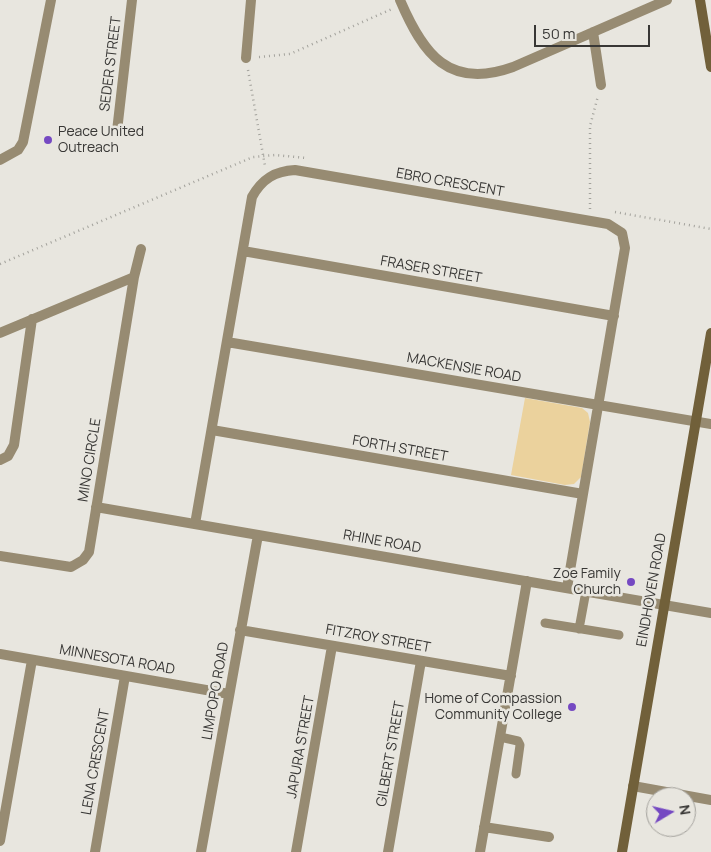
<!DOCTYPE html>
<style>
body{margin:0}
#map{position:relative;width:711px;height:852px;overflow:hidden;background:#e8e6df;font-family:Manrope,sans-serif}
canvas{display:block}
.north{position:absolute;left:646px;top:787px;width:50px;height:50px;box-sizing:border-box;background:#e8e6df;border:1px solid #a2a09b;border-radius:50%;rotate:81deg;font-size:14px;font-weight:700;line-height:20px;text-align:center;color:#383735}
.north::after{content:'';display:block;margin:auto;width:18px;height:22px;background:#7549c2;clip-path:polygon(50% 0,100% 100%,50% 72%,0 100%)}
.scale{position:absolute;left:534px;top:25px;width:116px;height:22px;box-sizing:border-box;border:2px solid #383735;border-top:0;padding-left:6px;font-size:15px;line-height:18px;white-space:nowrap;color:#383735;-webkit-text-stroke:4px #e8e6df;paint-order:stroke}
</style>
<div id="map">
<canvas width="711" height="852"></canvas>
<div class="north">N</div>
<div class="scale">50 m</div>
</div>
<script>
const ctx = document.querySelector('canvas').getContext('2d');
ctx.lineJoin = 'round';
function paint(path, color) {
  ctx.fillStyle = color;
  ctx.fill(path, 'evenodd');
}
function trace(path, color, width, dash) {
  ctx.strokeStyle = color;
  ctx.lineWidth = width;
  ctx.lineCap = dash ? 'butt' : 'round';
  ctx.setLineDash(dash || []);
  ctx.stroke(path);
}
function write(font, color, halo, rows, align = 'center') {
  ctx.font = font + ' Manrope,sans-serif';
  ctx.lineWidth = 5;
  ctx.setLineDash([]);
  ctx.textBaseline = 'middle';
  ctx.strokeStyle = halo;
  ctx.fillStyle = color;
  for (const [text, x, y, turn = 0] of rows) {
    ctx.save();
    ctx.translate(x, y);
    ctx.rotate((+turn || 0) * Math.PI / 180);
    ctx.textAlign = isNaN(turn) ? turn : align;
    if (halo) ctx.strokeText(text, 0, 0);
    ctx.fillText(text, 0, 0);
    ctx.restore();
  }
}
paint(new Path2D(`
 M525,398L582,408L588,413L590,422L581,477L574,484L565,485L511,475Z`), '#ebd29d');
trace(new Path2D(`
 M259,57L290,54L392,9
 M248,70L265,166
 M590,209V126L598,96
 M615,212L711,229
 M0,264L253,157L275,155L306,158`), '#a3a29c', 2.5, [1, 4]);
trace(new Path2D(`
 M545,623L619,635
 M579,629L586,591
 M500,737L518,741L520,745L516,774`), '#978b72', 9);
trace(new Path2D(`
 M400,0C423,54 449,90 513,67L667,0
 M593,32L601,85
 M246,58L251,0
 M117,131L132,0
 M0,160L18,150L23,142L51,0
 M243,251L614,316
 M0,333L134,277
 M227,342L711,424
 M212,430L583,494
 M0,460L8,456L14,445L32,319
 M96,507L711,613
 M195,524L252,197C262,179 275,171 295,170L608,224L622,233L625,248L567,588
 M0,556L71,567L83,560L89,552L134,277L141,249
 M240,630L511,676
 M0,654L229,694
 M633,786L711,800
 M484,827L549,837
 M0,841L32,660
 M95,852L125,676
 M201,852L258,535
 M296,852L332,646
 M388,852L421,661
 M480,852L527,581`), '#978b72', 10);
trace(new Path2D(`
 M700,0L711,67
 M622,852L711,333`), '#71603a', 10);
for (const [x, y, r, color] of [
 [48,140,5,"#7549c2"],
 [631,582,5,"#7549c2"],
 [572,707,5,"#7549c2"]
]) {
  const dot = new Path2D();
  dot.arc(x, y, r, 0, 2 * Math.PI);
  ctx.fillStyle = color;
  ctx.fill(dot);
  trace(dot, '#e8e6df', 2);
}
write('14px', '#383735', '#e8e6df', [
 ["SEDER STREET",111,64,-83],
 ["EBRO CRESCENT",450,183,10],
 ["FRASER STREET",431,270,10],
 ["MACKENSIE ROAD",464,368,10],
 ["FORTH STREET",400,449,10],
 ["MINO CIRCLE",90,460,-81],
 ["RHINE ROAD",382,542,10],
 ["EINDHOVEN ROAD",652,590,-80],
 ["FITZROY STREET",378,639,10],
 ["MINNESOTA ROAD",117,660,10],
 ["LIMPOPO ROAD",216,691,-80],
 ["JAPURA STREET",301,747,-80],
 ["GILBERT STREET",391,754,-80],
 ["LENA CRESCENT",96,762,-80]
]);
write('14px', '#383735', '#e8e6df', [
 ["Peace United",58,132,"left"],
 ["Outreach",58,148,"left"],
 ["Zoe Family",621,574],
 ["Church",621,590],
 ["Home of Compassion",562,699],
 ["Community College",562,715]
], 'right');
</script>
